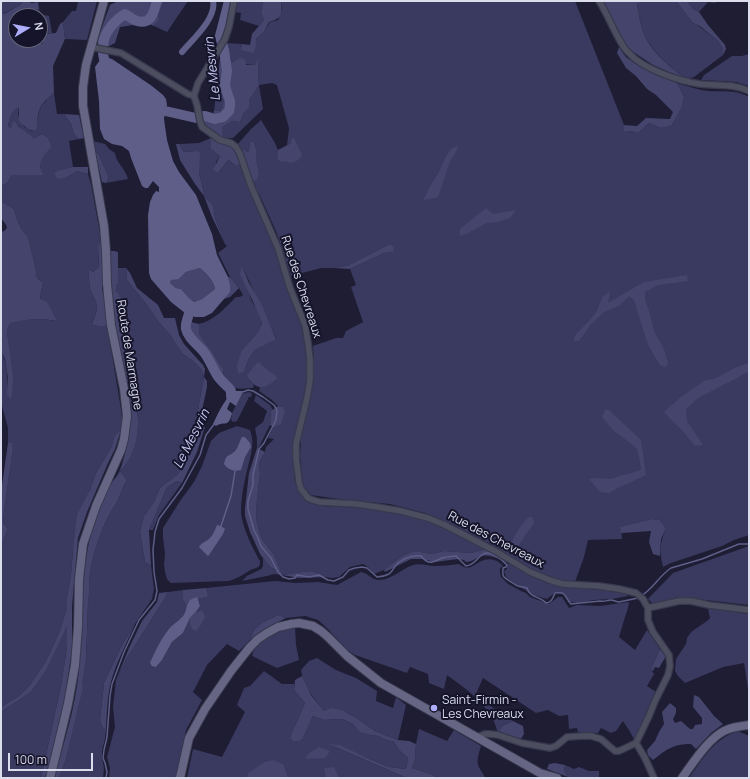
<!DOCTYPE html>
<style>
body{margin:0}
#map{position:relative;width:750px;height:779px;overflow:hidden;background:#1e1d34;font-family:Manrope,sans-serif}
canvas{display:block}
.frame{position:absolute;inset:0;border:2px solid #dbdcec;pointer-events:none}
.north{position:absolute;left:8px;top:8px;width:40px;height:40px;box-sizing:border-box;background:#15142a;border:1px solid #646478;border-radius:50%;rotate:80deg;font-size:11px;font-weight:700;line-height:16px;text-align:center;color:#dbdcec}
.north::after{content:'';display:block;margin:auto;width:14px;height:18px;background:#afaefa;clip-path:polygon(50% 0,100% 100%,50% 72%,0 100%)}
.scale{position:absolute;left:8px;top:753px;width:85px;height:18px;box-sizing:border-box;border:2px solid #dbdcec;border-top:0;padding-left:5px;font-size:12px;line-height:14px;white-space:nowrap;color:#dbdcec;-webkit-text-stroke:3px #15142a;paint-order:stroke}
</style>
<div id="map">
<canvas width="750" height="779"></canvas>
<div class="frame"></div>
<div class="north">N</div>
<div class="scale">100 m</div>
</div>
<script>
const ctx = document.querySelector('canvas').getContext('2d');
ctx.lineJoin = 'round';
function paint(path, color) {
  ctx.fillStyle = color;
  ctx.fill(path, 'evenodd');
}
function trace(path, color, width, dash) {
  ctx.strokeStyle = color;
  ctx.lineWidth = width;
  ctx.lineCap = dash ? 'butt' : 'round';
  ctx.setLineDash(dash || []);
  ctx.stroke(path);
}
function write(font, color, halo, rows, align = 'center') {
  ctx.font = font + ' Manrope,sans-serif';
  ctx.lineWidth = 4;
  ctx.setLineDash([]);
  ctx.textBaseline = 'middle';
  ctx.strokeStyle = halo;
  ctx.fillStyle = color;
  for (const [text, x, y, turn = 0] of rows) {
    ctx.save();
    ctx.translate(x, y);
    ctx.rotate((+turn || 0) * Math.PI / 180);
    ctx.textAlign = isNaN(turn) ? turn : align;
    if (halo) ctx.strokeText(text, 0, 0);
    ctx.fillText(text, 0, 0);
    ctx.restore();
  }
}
paint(new Path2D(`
 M1,1H23L20,5L3,14L1,13Z
 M78,1H97L87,40L65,39L63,22L72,11H76Z
 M164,1H188L167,32L154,26L159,20L158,11Z
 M236,1H263L261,13L264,20L259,26L240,20L241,13L235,12Z
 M281,1H492L505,2L512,1H575L624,125V132L632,131L638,133L649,123L661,128L671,126L684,97L677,83C687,86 698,90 708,91C723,92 735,89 749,97V535L734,540L722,546L671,563L663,567C659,552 660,542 666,528L660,520L652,519L621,527L622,539L588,540L584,557L575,582L563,581L549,578L533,570L490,544L451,524L425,513L390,504L345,500L311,495L304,487L302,477L300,456L301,437L314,378V358L313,346L336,338H343L346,331L363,322L351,287L356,285L350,269L384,253L393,252L390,244L349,265L334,268H321L291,276L276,231L260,196L252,183L259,173L256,158V149L254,142L250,141L249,151L247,152H241L237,145L251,129L261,120L275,143L278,150V156L291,143L287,145L289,128L277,85L272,83L259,85L263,109L233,138H223L221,127L232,121L240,122L244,113L248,107L249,100L259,85L258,77L259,57L255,65L232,63L225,43L242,44L241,50L256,45V39L264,32L270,22L278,20L282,10Z
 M642,1H676L693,23L699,26L718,41L723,49V55L694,77L687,79C672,69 651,51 644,34C640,25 639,13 637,3Z
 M687,1H719L715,3L708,2L699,12L693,9Z
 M39,9L40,14L49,16L52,33L44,34V44L29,42L22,43L21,40H40V16H24L23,12Z
 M749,54V86L736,82L701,80L704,75L732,56H742Z
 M217,86L220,96L224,101V108C220,111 218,112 214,111Z
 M54,93L57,114H64L71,124L74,134L79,139L69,141L73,167L60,170L67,177L77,171L88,174L91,184L101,239L98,247L99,267L93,272L88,269L90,289L96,302L97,308L95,316L92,323L102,327L107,325L120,403L122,417V427L114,437L111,448L96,473L90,490L73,550L71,574L67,598V608L59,633L46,661L30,685L19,696L1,707V545L8,529L3,523L4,511L13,448L12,444L8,443V428L1,402V351C8,366 8,378 7,394L10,357L7,331L10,322C26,319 41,318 56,321L40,299L41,292L43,283L37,278L35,266L28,237L22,230L18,222L14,209L1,203V204V186L7,183L12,175L41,170L40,161L50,142L46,136L42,134L34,138C26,133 20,129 15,121L11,128L8,126C10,118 11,111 19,107L18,114L24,127L31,131H36L39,111L42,105L46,101L48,98Z
 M211,138V149L220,156L216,162L218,173L228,160L230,161L236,166L241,164L249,187L276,247L300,320L304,337L306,354L307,379L293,449L294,468L295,483L299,491L305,499L321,506L359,507L391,511L430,521L486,549L471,553L444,551L431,554L421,552L401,557L384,570L374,574L368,567L363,564L350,567L339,577L332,578L326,577L320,574L311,571L282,575L274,574L267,576L242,581L247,576L261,569L263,566V558L270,567L276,570L281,574L274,555L261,538L256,519L257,499L260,474L259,463L265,452L266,447L274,439L268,438L273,427L281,423L282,407L278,406L272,400L259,391L260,387L267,386L278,378L249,380L254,385L253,388C247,388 238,390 232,387C224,383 225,375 222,368C216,356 207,345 199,334V324C215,320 225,308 236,297H240L243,295L239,288L230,277L218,253L227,246L225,244L215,218L213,205L204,196L202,184L199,174V152L196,151L184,152L179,144L199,143ZM242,266L276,338L255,350L249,358L244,372L242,350L258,332L262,323L258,311L251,300Z
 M93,141L105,144L109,149L115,153C116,163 126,169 128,179L106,183L107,176L99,155L95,151Z
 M118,268H126L127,280L147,305L158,321L171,336L175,343L183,354L192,360L201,369L204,377L199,404L195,433L188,456L178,474L160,488L154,502L144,516L140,531L145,562L151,565L154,589L152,599L135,624L121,647L104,683L100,720L102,727L106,730L105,738L102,751V758L104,768L103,778H59L66,759L86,660L88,604C90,593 88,583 90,573C92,556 100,534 107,519C110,512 115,506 118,500C121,493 123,486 127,480L120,471C132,458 139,438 138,419C137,413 136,407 135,401C134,385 133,369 131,354C125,344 121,328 121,316C121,313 123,310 122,307C120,299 115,294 116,285L118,284Z
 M248,392L252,393L251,397H249L237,421L233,422L231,420L232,413L242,394Z
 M256,395L270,405L273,410L271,411L270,425L258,449L257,448V439L255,428L263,422L267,411L254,401Z
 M237,426L250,430C256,445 249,460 246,475C243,487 241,500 241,512C242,527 253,549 260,561C260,564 260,566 258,567C255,569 251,569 249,571C242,575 237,579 228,581L171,583L167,579L165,572L164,564L165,554L163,537V528L180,501L194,482L202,466L211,441L219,433Z
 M177,481L182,483L159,515L153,530H149L167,487Z
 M749,546V605L679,597L653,604L648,599L673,573Z
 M490,559L497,561L501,564L503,566L500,568V573L501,577L508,584L521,591L526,593L530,597L549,604L558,597H562L569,608L577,605L600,606L629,602L628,608L625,617L619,637L635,650L647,630L660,649L651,669L654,674L647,686L656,692L635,741L629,730L623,721L616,731L611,733L601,728L598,733L578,732L577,728L569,729L568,715L559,716L548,710L536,713L483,678L475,696L513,721L502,726L498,733C496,728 495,722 492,718C482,699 464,688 447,675L444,689L429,683L428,674L410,667L407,673L355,655L347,650L329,630L318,620L305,616L286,618L278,615L262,623L254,630L250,640L239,651L227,644L207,665L193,692L202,700L186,730L176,778H109L110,768L107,757L115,727L113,707L116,680L127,658L165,598L168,592L183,590V599L187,608L183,616L156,667L162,660L172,642L183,633L190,618V624L202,610L196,612L200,606L198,599L206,597L208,593L206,588L275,581L296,583L318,582L337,585L361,572C369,573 370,580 380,580C393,579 401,569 413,565C420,563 428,566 435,566C443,566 451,565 459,564C470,573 474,563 484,560C486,559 488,560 490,559Z
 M510,563L531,575L579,588L613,591L624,593L628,596L612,599L594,600L579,603L570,602C564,596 565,593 556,592L547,599C534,597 517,585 506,577L504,571L507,569V565Z
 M708,608L749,614V695L744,663L723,667L685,683L678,676L675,671L676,659L686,644L687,638L691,632L707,621L710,618Z
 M67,625V647L61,686L41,778H1V712L31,692L46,671Z
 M295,627L296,645L299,660L277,668L252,656C253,653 253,650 255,647C264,637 282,629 295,627Z
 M317,658L336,670L356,678L377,691L376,701L393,708L396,697L406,705L398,740L375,731L358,719L344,711H324C314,698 303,686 301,670L309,661Z
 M264,671L282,684H294V690L305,703L290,737L303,738L313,716L324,720L342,719L353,724L361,732L370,735L378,736L384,739L394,742L399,750L408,758L406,769L389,767L365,757L330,745L407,778H187L193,749L222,757L245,712L237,705L244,688L250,686Z
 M419,729L447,741L454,730L481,746C479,753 475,762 480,769C482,773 484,774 485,778H437L431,774L412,768L415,760L416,744Z
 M738,731L749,736V777L748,778H689C703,758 714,739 738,731Z
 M565,765L574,769L579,767L589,771H599V778H571L568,777L564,771Z`), '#3a395f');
paint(new Path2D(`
 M23,1H29L31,3L38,2L39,9L24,12V16H16V40H21L22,43L29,42L43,44L44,34L56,33L60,24L63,22L65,39L53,66L54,93C47,99 39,105 38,115C37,121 38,126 36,131C28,131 24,126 19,121V107C11,111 10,118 8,126L11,128L13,122L15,121L19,127L34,138L42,134C48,136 50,141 51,147C43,157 37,161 43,175H12L7,183L1,186V13L4,14L20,5Z
 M118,1H164L158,11L159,20L154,26L146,23L120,27L115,43L107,47L98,45L97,41L110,5Z
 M263,1H281C282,14 283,18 269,22L264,32L256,39V45L254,53L241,50L242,44L250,45L252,34L264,20L261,13Z
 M603,1H642L637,4C639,13 640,25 644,34C651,52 672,69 687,79L669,72L653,65L629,49L617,29Z
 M676,1H687L693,9L699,12L708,25L725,45L726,49L723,55V49L718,41L700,26L693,23Z
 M225,43L232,63L240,58L245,60L246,65H255L259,56L258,77L259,85L249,100V107L244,113L240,122L232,121L222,127L223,138C213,136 205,127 201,118L213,116L214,111H220L223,108L224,101L220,96L217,86L221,49Z
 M619,47C621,50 623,54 626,57C641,69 660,76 677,83L684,97L681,108L671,126L661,128L649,123L638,133L632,131L624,132V125L637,126L646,118L670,119L673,112L656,95L647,89L636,76L626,68L617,53Z
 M64,114L79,115L84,138L79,139L74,134L71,124Z
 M211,138L221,143L231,145L238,155L241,164L236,166L230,161L228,160L218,173L213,170L220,156L211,149Z
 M292,138H294L302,155C299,161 292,165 286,161L282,162L278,160V150L291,143Z
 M250,141L254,142L256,149V158L259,173L257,179L252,183L241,152L244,150L247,152L249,151Z
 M176,144H179L184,152L196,151L200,152L199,174L202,184L204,196L213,205L215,218L225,244L212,217L204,196L195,184L180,160Z
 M458,146L456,152L450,161L438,197L430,199L423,200L432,183L439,172L446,156L452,148Z
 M95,151L99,155L108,177L106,183L102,182Z
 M72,167H88V174L77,171L67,177L58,179L54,173L60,170Z
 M1,202L14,209L18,222L22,230L28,237L35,266L37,278L43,283L41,292L40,299L47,302L57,321C41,318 26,319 10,323L7,331L13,378L12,393L11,399L7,394L8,378L5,359L1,351V232L4,231L7,228C6,223 4,223 2,219C0,215 1,207 1,202Z
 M486,208L493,214L516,210L510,218L498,222L487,223L466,234L460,236V229Z
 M101,239L103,255L102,289L105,301L107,325L102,327L92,324L95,316L97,308L96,302L90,289L88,269L93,272L99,267L98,247Z
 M390,244L394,247L393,252L384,253L350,269L334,268L349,265Z
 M110,251H114L118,252V284L116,285V291C120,295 122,301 122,308C123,311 121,314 121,317C122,329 124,344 131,354C133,369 134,385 135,401C136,407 137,413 138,419C139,438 133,458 120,471L127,480C123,486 121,493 118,500C115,506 110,512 107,519C100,534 92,556 90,573C88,583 90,593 88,604L86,660L82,683L83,687L73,728L66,759L59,778H54C64,742 76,706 79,669C83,624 80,578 91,533C95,517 102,500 110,485C113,480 118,476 120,470C126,454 130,434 130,417C130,386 120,357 116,327C112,302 111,277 110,251Z
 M242,266L249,283L261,303L276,339L255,350L249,358L244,372L238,373L237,365L242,350L258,332L262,323C256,306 247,290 240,274Z
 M126,268L130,273L137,288L158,305L164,318H175L179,335L184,344L203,365L205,369L204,377L207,381V387L201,415L205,427L197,452L182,483L177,481L167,487L149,530L151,565L145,562L140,531L144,516L154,502L160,488L178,474L188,456L195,433L199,404L204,377L201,369L192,360L183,354L175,343L171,336L158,321L147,305L127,280Z
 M200,268C207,275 213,279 215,289L202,299L194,302L189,298L181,289L176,288L170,283L171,279H179L186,272Z
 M687,275L688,281L658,285L645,292V300L649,311L654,331L664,349L668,364L665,367L660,365L649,347L640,320L634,300L629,296L619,306L604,312L591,324L579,341H573L576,334L590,320L597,311L603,296L610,292L608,303L644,282Z
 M228,277H230L239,288L230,297L224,299C231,290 230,287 228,277Z
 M187,320L191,322L199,324V334L213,353L223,369L224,378L230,386L221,382C214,362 202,341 184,330L183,324L184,321Z
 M258,362L278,378C274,381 271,384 267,386C258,390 250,383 247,375Z
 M749,363V372H747L739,377L698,398L686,409L687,421L703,445L695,446L682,430L673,422L664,412L681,397L704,381L716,378L735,368Z
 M278,406L282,407L285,411L281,424L273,427L270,425L271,411Z
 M605,410H609L641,440L646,475L616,489L609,493L600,492L589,479L597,478L610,479L641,470L640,461L637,449L629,442L614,431L602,417Z
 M122,427L115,449L108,463L87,512L78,538L72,606V650L64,703L49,769L44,778H41L61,686L67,647V626L46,671L31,692L1,712V707L19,696L30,685L46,661L59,633L67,608V598L71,574L73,550L77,515L90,490L96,473L111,448L114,437Z
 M8,443H12L13,448L4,511L3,523L8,529L1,545V492Z
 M257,448L265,452L259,463L260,474L257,499L256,519L261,538L274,555L282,575L311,571L320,574L326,577L299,578L282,575L276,570L270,567L260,554L250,532L245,516V508L249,473Z
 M529,517H532L534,521L533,525L526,534L516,550L513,549L511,544C515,534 521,524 529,517Z
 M652,519L660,520L666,528L661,539L660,556L653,554L649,542L651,531L621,533L620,527Z
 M486,549L505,560C498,560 491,554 482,556C476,558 472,562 466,562L464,560L458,559L435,562L422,559H411L385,572L384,570L401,557L413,552H421L431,554L444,551L471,553Z
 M206,588L208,593L207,597L198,599L196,597L188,602L187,608L183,599V590Z
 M168,592L165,598L127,658L116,680L129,648L142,621L157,602L159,593Z
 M202,610L205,617L200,626L196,631L192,629L190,624V618L196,612Z
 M278,615L286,618C273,624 261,631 250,640L254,630L262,623Z
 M135,624C128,641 119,657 113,675C107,693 107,712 106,730L102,727L100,720L104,683L121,647Z
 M660,649L666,656L659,668L655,667L653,671L651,669Z
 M302,676L311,695L324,711L332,708L344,711L358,719L375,731L398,740L409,741L416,744L415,760L412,768L431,774L437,778H407L328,744L340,745L365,757L389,767L406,769L408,758L399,750L394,742L384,739L378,736L370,735L360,732L353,724L342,719L324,720L313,716L303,738L299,741H293L290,737L305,703L294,690L295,680Z
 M694,695L699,697L714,716L723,724L711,733L696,749L691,744C673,744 667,749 653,760L648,755L647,750L655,741L659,732L664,724L662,712L670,703L676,708V713L673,719L675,723L681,721L690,729H693L695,725L702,724V718L693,707Z
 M513,721L523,726L524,734L521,739L498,733L502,726Z
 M319,747L330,751L325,758L305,759L309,753Z
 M273,760L283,764L288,778H246L249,772L265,762Z
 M555,763L565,765L564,771L568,777L547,769L549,764Z
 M334,767L339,778H326L324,768Z`), '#45446d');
paint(new Path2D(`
 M103,56L112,59L152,86L163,95L166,99L167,105L165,112L164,119L167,140L173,161L179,172L196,195L212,234L217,255L228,277L230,285V292L212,313L204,317H195L185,313L171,302L151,279L149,273L148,215L150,202L153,195L156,191L159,192V187L153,181L148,188H145L142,186L131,158L129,151L122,146L112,144L104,139L100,129L99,101L95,67ZM200,268C207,275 213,279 215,289L202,299L194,302L189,298L181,289L176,288L170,283L171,280L179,279L186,272Z
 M231,391H243V392L236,406L230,402L227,409L232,413C228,429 225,420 216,426L213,424C217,415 221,407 226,400C228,396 228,394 231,391Z
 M242,437H245L250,443L251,447L245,457L241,470C234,472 228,470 224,464C227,453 227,458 234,452C238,449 239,442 242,437Z
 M217,525L221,526L225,529L223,534L209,555L208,556L199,547C202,542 206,542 210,538C213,535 215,530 217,525Z
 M197,597L198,599L200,606L196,612L190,618L183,633L172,642L162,660L156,667L152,666L150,663C155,651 161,639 169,629C173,624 179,621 183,616C189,608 184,600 197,597Z`), '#5e5e89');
trace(new Path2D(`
 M243,392L248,390L253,391L263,397L274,405L277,410L276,420L264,443L259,449L253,475V485L248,501V509L254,530L258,538L261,546L271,558L278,572L283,577L289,579L295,578L297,575L309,577L319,575L328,580L334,581L343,577L349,570L355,568L362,567L367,568L377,577C381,577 385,576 389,574C393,571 394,567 397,564C403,558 414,555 421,556C429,566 433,562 442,558C447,557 451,556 456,556L466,566C474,565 476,559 482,555C489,549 502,559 507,565L506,567L503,568C503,570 502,575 504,577C505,578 517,586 518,586C521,587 524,587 527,588C529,597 541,597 546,603C552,603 553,597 555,593C567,591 564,597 571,604L600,601C605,602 607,600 611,600C614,600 616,602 619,602L638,598
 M221,526L231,496L235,471
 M641,596C653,589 659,576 671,568L702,559L739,544H749
 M106,778L107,772L105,763L103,758L104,750L107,737L110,696L112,684L124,652L139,620L155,600L157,591L154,572L153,550L155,532L159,519L182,488L200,455L206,435L215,423`), '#5e5e89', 1.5);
trace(new Path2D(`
 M182,52C192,40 217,18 213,1`), '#5e5e89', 6);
trace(new Path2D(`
 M106,67C104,60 102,52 103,45C104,32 115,20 125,14C129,16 133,20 137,21C152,25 154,11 157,1
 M161,110L196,118L205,116L215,119L223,117L229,111L230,106V101L226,89L225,84L227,71L224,50L220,36L229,1
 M184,303C195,314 184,318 186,329C188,338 197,344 203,351C209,358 212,367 217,375C220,380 225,384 229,388L231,391V396`), '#5e5e89', 10);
const minor = new Path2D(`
 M599,1C607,13 612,27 619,39C622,44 624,49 628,52C642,69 679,81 700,84C718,86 732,83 749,91
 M91,47L121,53L188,94L194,96L197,105L200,121L202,127L209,132L220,140L231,143L236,147L240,154L251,186L278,248L290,288L305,325L308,343L310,359V380L307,398L296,444V458L299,482L301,489L305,494L308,498L313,500L320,502L357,504L377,507L401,511L428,518L445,525L497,552L530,572L552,581L563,584L599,586L619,589L636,593L643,599L648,608
 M194,96L198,83L225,39L229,27L234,1
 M648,608L679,601H691L709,605L749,610
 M477,737L485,734H490L498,735L522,743L550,748L556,746L567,737L582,736H591L601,739L615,751H619L636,743L649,716L655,701L668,675L670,666L669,655L653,632L648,620V608
 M636,743L645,758L654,778`);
const secondary = new Path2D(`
 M50,778L56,754L68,704L75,665L78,627L79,579L83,544L96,506L121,450L124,439L127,416L124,389L111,325L107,284L106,251L104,226L83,106V87L86,65L104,1
 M180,778L189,738L205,709L231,671L250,647L258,639L267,633L278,627L291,624L299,623L313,626L321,631L328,637L347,656L381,683L540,773L557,778
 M682,778C693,763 708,739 724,731C732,727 740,726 749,725`);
trace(minor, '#38384e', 8);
trace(secondary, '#38384e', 10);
trace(minor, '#4d4d60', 5.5);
trace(secondary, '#666684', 8);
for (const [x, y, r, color] of [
 [434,708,4,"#afaefa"]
]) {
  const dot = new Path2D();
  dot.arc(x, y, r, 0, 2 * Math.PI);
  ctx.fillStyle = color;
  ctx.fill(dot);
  trace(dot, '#15142a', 1.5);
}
write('12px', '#dbdcec', '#15142a', [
 ["Rue des Chevreaux",301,287,72],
 ["Route de Marmagne",129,355,81],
 ["Rue des Chevreaux",496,540,28]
]);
write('12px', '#dbdcec', '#15142a', [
 ["Saint-Firmin -",442,701],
 ["Les Chevreaux",442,715]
], 'left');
write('italic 13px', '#c8c9f3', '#15142a', [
 ["Le Mesvrin",213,69,-96],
 ["Le Mesvrin",192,439,-63]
]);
</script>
